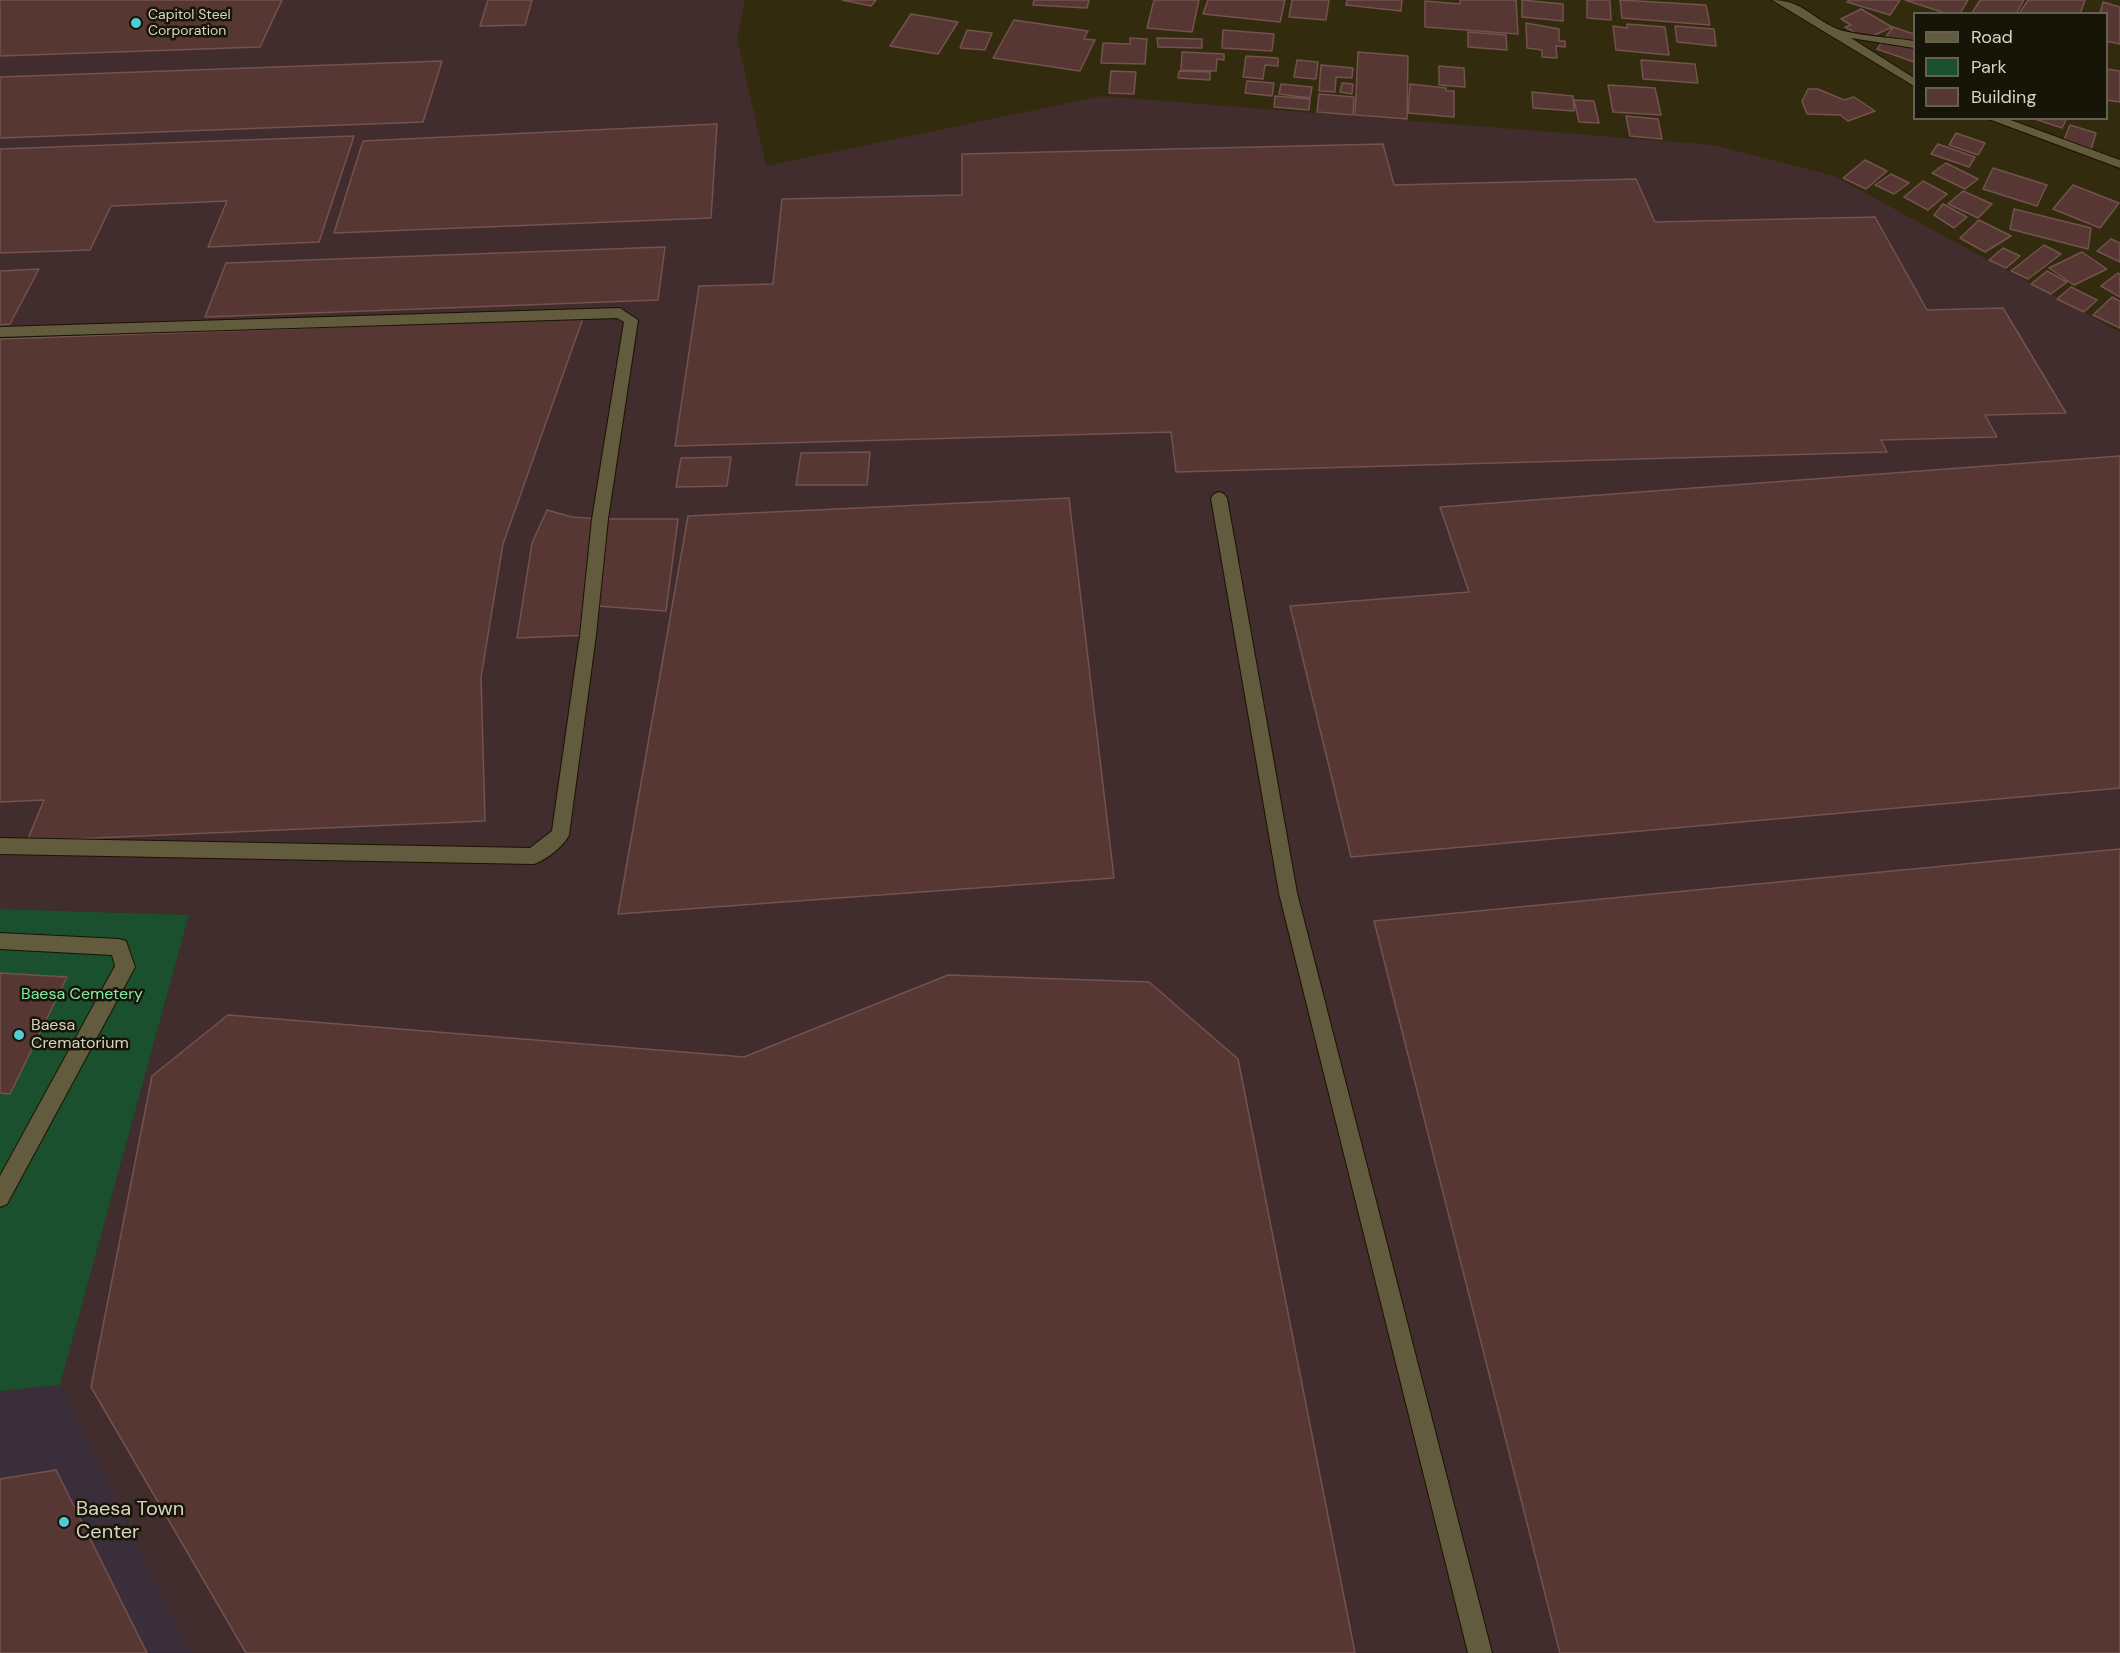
<!DOCTYPE html>
<style>
body{margin:0}
#map{position:relative;width:2120px;height:1653px;overflow:hidden;background:#332b0e;font-family:"DM Sans",sans-serif}
canvas{display:block}
.legend{position:absolute;left:1913px;top:12px;width:195px;height:108px;box-sizing:border-box;background:#171408;border:2px solid #646153;margin:0;padding:8px 10px;list-style:none;font-size:18px;color:#d8d4c3}
.legend li{display:flex;align-items:center;gap:12px;height:30px}
.legend b{width:30px;border:2px solid #646153}
</style>
<div id="map">
<canvas width="2120" height="1653"></canvas>
<ul class="legend">
<li><b style="height:8px;background:#635b3d"></b>Road</li>
<li><b style="height:16px;background:#1b502f"></b>Park</li>
<li><b style="height:16px;background:#563733"></b>Building</li>
</ul>
</div>
<script>
const ctx = document.querySelector('canvas').getContext('2d');
ctx.lineJoin = 'round';
function paint(path, color) {
  ctx.fillStyle = color;
  ctx.fill(path, 'evenodd');
}
function trace(path, color, width, dash) {
  ctx.strokeStyle = color;
  ctx.lineWidth = width;
  ctx.lineCap = dash ? 'butt' : 'round';
  ctx.setLineDash(dash || []);
  ctx.stroke(path);
}
function write(font, color, halo, rows, align = 'center') {
  ctx.font = font + ' "DM Sans",sans-serif';
  ctx.lineWidth = 5;
  ctx.setLineDash([]);
  ctx.textBaseline = 'middle';
  ctx.strokeStyle = halo;
  ctx.fillStyle = color;
  for (const [text, x, y, turn = 0] of rows) {
    ctx.save();
    ctx.translate(x, y);
    ctx.rotate((+turn || 0) * Math.PI / 180);
    ctx.textAlign = isNaN(turn) ? turn : align;
    if (halo) ctx.strokeText(text, 0, 0);
    ctx.fillText(text, 0, 0);
    ctx.restore();
  }
}
paint(new Path2D(`
 M60,1385L191,1653H0V1391Z`), '#3b2e3b');
paint(new Path2D(`
 M0,0H745L737,38L766,166L1102,96L1714,145L1834,176L2120,332V1653H191L60,1385L189,915L0,909Z`), '#412d2e');
paint(new Path2D(`
 M0,909L189,915L60,1385L0,1391Z`), '#1b502f');
const building = new Path2D(`
 M0,0H282L260,47L0,56Z
 M488,0H532L525,25L480,26Z
 M842,0H876L871,6Z
 M1034,0H1089L1087,8L1033,5Z
 M1154,0H1199L1192,32L1147,28Z
 M1208,0H1285L1280,22L1203,14Z
 M1292,0H1329L1326,20L1289,17Z
 M1347,0H1402L1401,11L1346,5Z
 M1460,0H1516L1518,34L1425,27V1L1460,4Z
 M1522,0L1563,4V21L1522,17Z
 M1587,0H1610L1611,20L1587,18Z
 M1620,0L1706,5L1710,25L1622,18Z
 M1849,0H1900L1890,15L1847,2Z
 M1905,0H1968L1960,14H1948Z
 M1980,0H2024L2016,14L1972,13Z
 M2028,0H2085L2080,14H2019Z
 M2103,2L2120,7V44L2106,41V14H2100Z
 M1861,9L1892,27L1866,39L1845,27L1851,25L1841,19Z
 M911,14L958,22L938,54L890,46Z
 M1014,20L1088,31L1084,39L1095,40L1080,71L993,58Z
 M1526,23L1559,29V41H1565V47L1556,46L1557,58L1542,57V50L1527,48Z
 M1627,24L1665,27L1669,55L1616,50L1613,26L1627,28Z
 M1675,26L1714,29L1716,46L1677,42Z
 M1893,27L1914,34V62L1877,49Z
 M967,30L992,33L985,50L960,48Z
 M1223,30L1274,34L1272,51L1222,48Z
 M1468,32L1506,35L1507,50L1468,47Z
 M1130,38L1147,39L1145,64L1101,63L1103,43L1130,44Z
 M1157,38L1202,39V48L1158,47Z
 M1182,52L1224,54V60L1217,59L1216,71L1181,70Z
 M1358,52L1408,56L1407,119L1355,115Z
 M1246,56L1278,58V66L1265,65L1263,79L1243,77Z
 M1297,60L1318,62L1316,79L1294,77Z
 M1641,60L1695,64L1698,83L1643,79Z
 M442,61L423,122L0,138V77Z
 M1321,65L1353,68L1352,78L1336,77L1335,92L1319,91Z
 M1439,66L1464,68L1465,87L1439,85Z
 M2106,69L2120,71V102L2106,100Z
 M1111,71L1136,72L1134,94L1109,93Z
 M1179,71L1210,72V80L1178,78Z
 M1247,81L1274,83L1272,96L1245,93Z
 M1342,83L1353,84L1352,94L1340,92Z
 M1281,84L1312,87L1310,98L1279,94Z
 M1410,84L1446,88V91H1454V117L1408,113Z
 M1608,85L1655,88L1661,115L1613,112Z
 M1808,89H1818L1844,100L1854,97L1875,111L1848,121L1840,115L1807,114L1802,101Z
 M1532,92L1573,96L1574,111L1533,108Z
 M1319,94L1354,97L1353,115L1317,112Z
 M1275,96L1310,99L1309,110L1274,107Z
 M1574,100L1594,101L1599,123L1579,122Z
 M1626,116L1658,119L1662,139L1630,136Z
 M2032,118H2067L2062,128Z
 M717,124L711,218L334,233L363,141Z
 M2070,125L2096,133L2091,150L2063,142Z
 M1956,133L1985,143L1978,155L1949,145Z
 M354,136L319,242L208,247L227,201L111,206L90,250L0,253V149Z
 M1383,144L1394,185L1636,179L1655,222L1875,217L1927,310L2003,308L2066,413L1985,415L1997,437L1881,440L1887,452L1176,472L1171,432L675,446L699,286L773,284L782,199L962,195V154Z
 M1938,144L1975,157L1969,167L1931,154Z
 M1865,160L1887,171L1866,189L1843,178Z
 M1946,163L1978,179L1965,189L1932,173Z
 M1993,168L2047,185L2037,206L1983,189Z
 M1891,174L1909,183L1894,194L1875,185Z
 M1923,181L1947,194L1928,210L1904,197Z
 M2073,185L2119,203L2100,228L2053,209Z
 M1963,191L1992,204L1978,218L1948,204Z
 M1943,204L1967,217L1954,228L1934,215Z
 M2014,209L2091,228L2088,249L2010,229Z
 M1979,220L2011,236L1985,252L1960,238Z
 M2111,239L2120,243V262L2097,251Z
 M2044,245L2061,254L2028,279L2011,271Z
 M665,247L658,300L205,317L226,263Z
 M2003,248L2020,256L2006,268L1989,260Z
 M2082,252L2107,269L2074,285L2049,268Z
 M39,269L10,324L0,325V271Z
 M2047,271L2067,282L2051,294L2031,284Z
 M2118,273L2120,274V297L2101,286Z
 M2071,287L2097,300L2084,312L2057,299Z
 M2112,297L2120,301V328L2093,315Z
 M583,318L503,544L481,677L485,821L27,841L44,800L0,802V339Z
 M870,452L867,485H796L801,453Z
 M2120,456V788L1351,857L1290,606L1469,592L1440,507Z
 M731,457L727,486L676,487L681,458Z
 M1069,498L1114,878L618,914L688,516Z
 M547,510L572,517L600,519H678L666,611L597,606L588,635L517,638L532,543Z
 M2120,849V1653H1560L1374,921Z
 M0,973L67,977L10,1094L0,1093Z
 M948,975L1149,982L1238,1059L1355,1653H246L91,1387L152,1076L228,1015L744,1057Z
 M56,1470L147,1653H0V1479Z`);
paint(building, '#563733');
trace(building, '#74524e', 1.5);
const lane = new Path2D(`
 M620,308L638,320L608,519L596,635L569,835C564,846 546,860 534,864L0,854V838L530,848L552,831L580,635L592,519L624,322L617,318L0,337V327Z
 M1219,492L1224,494L1227,498L1297,893L1492,1653H1468L1279,893L1211,498L1214,494Z
 M0,933L119,939L126,941L135,967L7,1204L0,1207V1176L115,966L112,955L0,949Z`);
const street = new Path2D(`
 M1772,0C1801,0 1811,17 1835,28C1849,35 1896,38 1914,41V48L1851,38L1914,78V86Z
 M1986,118H2005L2120,160V168Z`);
trace(lane, '#1a1300', 2);
trace(street, '#1a1300', 2);
paint(lane, '#635b3d');
paint(street, '#635b3d');
for (const [x, y, r, color] of [
 [136,23,6,"#51ccd3"],
 [19,1035,6,"#51ccd3"],
 [64,1522,6,"#51ccd3"]
]) {
  const dot = new Path2D();
  dot.arc(x, y, r, 0, 2 * Math.PI);
  ctx.fillStyle = color;
  ctx.fill(dot);
  trace(dot, '#171408', 2);
}
write('14px', '#d8d4c3', '#171408', [
 ["Capitol Steel",148,15],
 ["Corporation",148,31]
], 'left');
write('16px', '#81eda4', '#171408', [
 ["Baesa Cemetery",82,995]
]);
write('16px', '#d8d4c3', '#171408', [
 ["Baesa",31,1026],
 ["Crematorium",31,1044]
], 'left');
write('20px', '#d8d4c3', '#171408', [
 ["Baesa Town",76,1510],
 ["Center",76,1533]
], 'left');
</script>
